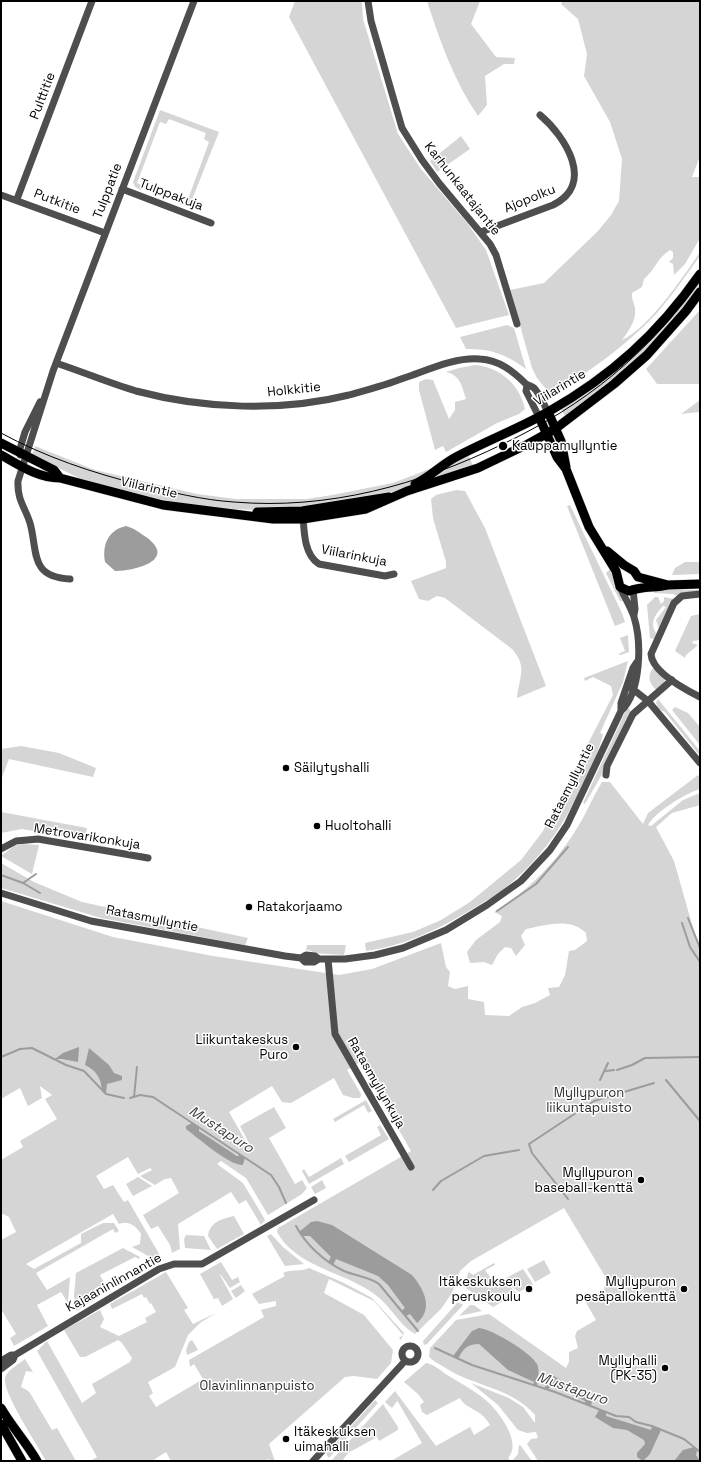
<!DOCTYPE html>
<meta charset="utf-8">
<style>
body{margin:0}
#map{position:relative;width:701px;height:1462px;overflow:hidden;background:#fff;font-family:"Space Grotesk",sans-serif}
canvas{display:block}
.frame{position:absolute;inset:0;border:2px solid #000;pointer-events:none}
</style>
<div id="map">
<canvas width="701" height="1462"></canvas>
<div class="frame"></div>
</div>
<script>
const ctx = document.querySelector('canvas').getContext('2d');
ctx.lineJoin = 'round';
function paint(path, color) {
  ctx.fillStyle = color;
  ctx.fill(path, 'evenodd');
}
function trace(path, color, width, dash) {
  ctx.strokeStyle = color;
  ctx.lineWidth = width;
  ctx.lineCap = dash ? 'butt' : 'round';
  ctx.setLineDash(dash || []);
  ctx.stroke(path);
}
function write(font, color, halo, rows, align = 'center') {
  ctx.font = font + ' "Space Grotesk",sans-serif';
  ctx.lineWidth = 3;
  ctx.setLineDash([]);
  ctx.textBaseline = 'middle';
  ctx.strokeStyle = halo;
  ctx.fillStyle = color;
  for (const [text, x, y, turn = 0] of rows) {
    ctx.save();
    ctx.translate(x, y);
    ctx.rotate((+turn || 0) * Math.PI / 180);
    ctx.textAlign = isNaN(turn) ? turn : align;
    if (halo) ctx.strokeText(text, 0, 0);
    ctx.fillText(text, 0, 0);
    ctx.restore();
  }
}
paint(new Path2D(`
 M295,1H362L363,19L398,134L421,169L468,224L486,250L509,315L456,328L289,17Z
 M427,1H480L471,24L496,57L515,58L514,64H504L485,76L487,105L478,116C454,81 440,41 427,1Z
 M563,1H700V156L692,177H700V238L685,264L674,275L673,264L669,262L673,258V252L670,250C657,258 655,270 644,279L642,287L632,293C632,302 634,302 635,308C637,320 628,332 622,340C649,328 683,277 700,252V256C686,275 672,296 656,314C626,346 591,370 555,393L550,394L537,378L532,368L510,290L544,283L598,231L611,215L619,201L622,159L610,122L584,76L587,54L578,19L561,4Z
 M160,110L219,132L189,207L180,204L182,200L187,202L209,142L204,139L206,133L169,119L166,124L160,122L137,183L143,186L141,190L135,187L133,182Z
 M461,136L470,149L437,172L430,161Z
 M700,279V290L646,353L565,417L561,408C589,391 617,373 641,350C662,328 681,302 700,279Z
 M700,310V384H657L646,369Z
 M507,325L514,328L526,369C505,354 492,349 466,349L460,337Z
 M475,365C500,367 520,385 525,409L519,414L497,423L446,452L443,446L435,450L419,390V382L426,379L433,380L449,419L455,410V402L466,399C462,386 460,375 446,372L459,368Z
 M700,400V412L681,414Z
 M35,446L95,470L197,494L236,499H307L332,495L393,483L432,468L434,470L419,480L398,491L335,505L265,510L223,509L156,499L85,481L32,455Z
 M468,454L474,468L432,478L448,465Z
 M456,490L465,491L485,528L546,686L517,698C519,677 528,667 512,649L445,598L437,596L428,601L419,599L411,581L446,568V562L433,518L431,499L436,495Z
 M570,505L622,613L625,622L615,626L567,506Z
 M685,562H700V574L672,575L675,568Z
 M612,567L614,586L625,601H620L606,573Z
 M653,590H700V592L677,596L673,594L654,593Z
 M655,597H658L661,604L664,601V597L674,599L659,629L656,620L666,607L663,606C656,614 649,622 656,633L654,639L650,638L647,605Z
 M700,614V640L693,641L692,643L698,645L686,655L685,658L675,651L691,616Z
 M628,635L629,652L621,655L618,654L625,651L620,638Z
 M628,661L623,682L600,733L603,734C599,751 591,766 584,782C565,823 545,854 510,884C497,895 482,903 467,912C435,931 403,946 366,951L365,943L413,932L441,920L470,902L521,860L543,831L613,695L611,686L593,677L585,681L584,678Z
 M653,668L665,678L664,683L657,690C649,685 647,675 653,668Z
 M658,699L700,751V756L665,712L659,709L656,703Z
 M675,707L688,713L700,727V745L672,710Z
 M627,708L630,709V714L601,776L585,804L583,803Z
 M21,746L59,753L96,768L93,777L9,759L1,780V749Z
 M698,775L700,778V789C686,793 655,812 648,825L651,826L683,800L700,793V805L672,813L656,827L674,861L697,942L700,947V1461H538L527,1444L531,1439L538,1438L536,1432L527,1433L518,1430L498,1405L471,1383L509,1398L523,1407L535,1423V1415C511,1387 474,1387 444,1367C439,1364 433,1361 429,1357L430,1348L456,1320L489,1314L566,1368L569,1362V1352L578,1348L575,1336L577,1331L596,1320L585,1301L604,1290L605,1285L609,1283L564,1208L471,1261L460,1271L452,1293L441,1309L415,1334C399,1325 392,1308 378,1297C349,1272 297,1269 277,1232L278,1228L411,1151L360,1062L347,1070L361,1094L360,1098H353L343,1095L334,1078L291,1103L282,1102L272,1086L229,1112L249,1147H251L240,1126L274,1107L286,1128L269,1138L295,1184L302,1180L307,1188L302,1194L268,1215L246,1178L221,1161L217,1164L243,1183L264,1218L265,1220L261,1225L246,1200L239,1204L231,1192L178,1224L180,1249L172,1253L170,1245L158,1226L151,1229L143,1215L179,1193L171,1178L165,1179L155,1185L140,1176L152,1170L150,1168L138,1174L128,1157L96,1176L104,1189L113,1185L124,1202L128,1200L162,1259L159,1262L132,1247L140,1244L141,1234C136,1226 129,1220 119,1224L113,1214L26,1264L34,1269L81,1243V1234L103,1223H114L119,1231L115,1233L113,1229L36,1273L47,1290L70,1277L68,1303L61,1292L37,1305L48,1326L14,1346L10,1338L16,1334L1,1309V1240L16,1232L9,1217L1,1213V1160L23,1147L20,1141L57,1119L45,1099L52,1095L40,1086L42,1098L28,1106L20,1088L1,1099V901L113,937L213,956L339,975L372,969L441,943L446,967L450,972L448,986L455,989L468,986V999L484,1002L485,1015L509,1016L522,1007L535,1003L550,995L548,988L559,987L565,975L569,951L575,950L587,941L586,933C570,917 546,925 526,929L521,936L525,945L516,956L511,948L505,947L498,954L492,965L484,962L470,963L467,952L476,940L500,922L502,916L494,912C529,889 551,868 574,833C585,817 592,798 602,782H610L643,824L648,813ZM199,1129L198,1130C213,1141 228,1154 245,1158L243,1165C232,1167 203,1141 194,1134Z
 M1,812L87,828L84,840L22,829L1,833Z
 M23,844L39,845L32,874L1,856L14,846Z
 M1,863L34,882L82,902L248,938L245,945L101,918L1,888Z
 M307,945H346L344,955L312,953V951L306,950Z
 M366,1100L372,1111L368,1113L364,1105L335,1122L333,1119Z
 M380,1125L389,1139L349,1162L345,1156L381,1135L377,1127Z
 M341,1158L344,1164L309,1184L302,1171L304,1169L309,1177Z
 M138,1177L152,1186L133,1196L126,1184Z
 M322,1180L326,1188L315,1194L311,1187Z
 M234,1216L244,1234L217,1249L208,1236C210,1222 221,1219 234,1216Z
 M271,1234L283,1247L304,1264L285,1266L267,1236Z
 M186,1235L204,1236L211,1250L185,1248L184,1239Z
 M123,1248L140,1257L139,1259L135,1257L100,1275L103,1281L99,1297L76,1311L74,1296L76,1273Z
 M544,1260L551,1273L535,1282L527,1269Z
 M221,1262L232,1280L238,1277L240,1282L230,1288L221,1275H220L233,1299L222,1306L218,1298L214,1299L200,1274Z
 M494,1263L495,1265L485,1270L493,1281L501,1278C504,1279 511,1289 517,1293L493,1307L463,1286L469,1272L473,1275Z
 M309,1268L344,1283L372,1298L404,1333L401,1340L399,1338L403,1335L374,1301L329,1279L324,1293L364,1315L393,1350L391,1363L377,1379L354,1376L345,1377L269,1444L275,1461H270L268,1459L264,1461H171L166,1452L152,1461H90L97,1457L37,1351L47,1341L82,1403L96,1393L92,1384L130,1362L132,1358L122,1343L118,1340L85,1357H80L64,1330L100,1310L104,1319L100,1327L119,1336L147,1322L145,1318L156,1312L151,1303L150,1304L146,1297L144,1298L142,1294L112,1309L110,1304L166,1272L188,1308L184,1310L193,1324L216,1313L200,1323L188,1335L175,1367L148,1382L153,1393L149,1396L156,1407L203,1379L194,1364L190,1367L189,1360L264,1317L261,1310L276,1306V1301L259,1304L252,1294L285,1276L283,1273C291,1269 300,1272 309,1268Z
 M523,1269L533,1284L519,1292L509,1285L506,1278Z
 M241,1285L245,1291L236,1298L231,1291Z
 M457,1303H460L463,1305L427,1344L424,1345L423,1341Z
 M470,1305H474L482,1311L459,1316Z
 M192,1340L198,1350L187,1355L186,1350L189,1342Z
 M25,1359L33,1372L26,1371L21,1387L27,1390L30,1393L52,1430L57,1428L76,1461H46C38,1446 2,1392 5,1378C7,1370 19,1364 25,1359Z
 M426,1363C434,1364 441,1371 447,1375C462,1384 478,1392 490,1404C501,1415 522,1444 508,1458L511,1461H391L422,1443L398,1402L397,1401L392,1408L385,1402L395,1391L436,1446L470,1427L474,1435L490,1425C481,1408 466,1410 460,1398L427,1415L422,1412L420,1405L424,1402L418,1394L404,1382Z
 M375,1400L378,1403L329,1458L326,1454Z
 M383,1404L398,1427V1430L379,1441L377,1437L348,1453L342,1461H333L332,1460Z
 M519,1445H520L532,1461H512L518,1454Z`), '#d5d5d5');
paint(new Path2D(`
 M126,526C134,528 140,533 146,537C178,560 135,571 115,571L105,562C102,545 108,530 126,526Z
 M79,1047L78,1062L62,1059H55L63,1053Z
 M89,1048L109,1065L114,1073L122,1076V1080L107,1084L106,1094L102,1091C101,1078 97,1071 85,1065Z
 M192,1123L199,1128V1131L237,1156L240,1155L245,1158L243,1165C231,1167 197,1137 186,1129V1126Z
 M317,1221L332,1225L412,1275C424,1289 434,1309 417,1323L410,1314L406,1316L401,1311L405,1308L388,1285L378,1276L336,1259L333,1265L328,1262L331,1257L310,1236H302L299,1232L311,1222Z
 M479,1328C492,1329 530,1352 537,1364C540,1371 538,1379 537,1386H533L534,1382L508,1370L479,1344C467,1344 463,1349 458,1359L453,1356L472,1331Z
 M554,1376L592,1401L591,1406L585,1403V1401L556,1386L550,1387L548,1390L544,1389L550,1377Z
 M599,1410L606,1412V1416L651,1430L652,1426L661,1430L650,1454L643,1461L637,1457V1453L645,1444L644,1440L627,1430L613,1428L595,1417Z
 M694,1447L697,1451L696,1455L700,1461H674L683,1450Z`), '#9c9c9c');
trace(new Path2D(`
 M1,875L23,883L40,893
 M23,883L36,874
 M497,911L536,884L568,847
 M688,918L700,948
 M682,923L690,947L700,962
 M1,1057L20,1049L32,1048L66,1065L84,1071L106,1094L124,1098
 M617,1070L632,1065L645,1058L700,1057
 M606,1071L614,1070
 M600,1080L608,1063
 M666,1080L700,1121
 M134,1097L137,1067
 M130,1098L140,1095L153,1097L271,1175L279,1187L286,1203
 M433,1190L441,1181L484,1156L519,1150
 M568,1199L532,1153L529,1144L594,1101L654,1083
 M296,1226C306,1245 325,1262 344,1271C356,1276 369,1277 379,1284L418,1331
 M435,1348L472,1365L555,1392L616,1416L629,1417L636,1422L652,1426L684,1439L700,1452`), '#9c9c9c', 2);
const major = new Path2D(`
 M548,412L561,441L566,467
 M539,417L557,457L566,469L589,527L616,571L620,587L629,591C643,586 654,588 668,585
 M1,443L54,470L60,478
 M1,455C19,465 38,478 60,478L163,505L273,519H303L366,509L407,491L478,468L528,444L555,429L614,384L647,355L686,311L700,292
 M415,484C430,477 441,465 456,457C486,441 518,429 548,412C611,376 658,334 700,274
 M257,512L302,511L389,497
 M607,551L624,565L634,571L638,577L668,585L700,584
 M1,1408C12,1427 26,1442 37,1461
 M1,1424L22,1461`);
trace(major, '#dbdbdb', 10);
trace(new Path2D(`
 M368,1L371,21L402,128L422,160L439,183L490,244L496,255L517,324
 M122,189L211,223
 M1,195L105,233
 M17,199L92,1
 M481,232L553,205C596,184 565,136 540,115
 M56,363C83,372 109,383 136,391C204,409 281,412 349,395C367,390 386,385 404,378C428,370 454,357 480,359C499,360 513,371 526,384C529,386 532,386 534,388C540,394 544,405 548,412
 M527,385L526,391L539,417
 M20,455L19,452L25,432L40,402
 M303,515C304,531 304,555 319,564L385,576L394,574
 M70,579C29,577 38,551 30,523C25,507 17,500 18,481L53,371L194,1
 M620,587C624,596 631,608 634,617C642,643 641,692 621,711
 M633,589L635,609L634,615
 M700,594L682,596L674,603L651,654C652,672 686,690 700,697
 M630,687L648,701L700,763
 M606,775L607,766L633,714L672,680
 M1,849L16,841L38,839L148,858
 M1,893L91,921L285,956L301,958L306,955L315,956L319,959H345L375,955L403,948L446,930L487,905L521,881L550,850L567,825L621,711V703L633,668L637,662
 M301,958L305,962H314L319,959
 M328,959L335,1034L411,1167
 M402 1354a8 8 0 1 1 16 0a8 8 0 1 1-16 0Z
 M1,1361L11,1355H15L159,1269L174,1264H202L314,1200
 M1,1369L13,1360L15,1355
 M313,1461L405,1361`), '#4e4e4e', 7);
trace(major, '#000', 9);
trace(new Path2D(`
 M1,433C45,457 93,473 141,485C171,492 202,500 234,502C328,510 419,485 503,444C585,405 648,354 700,280`), '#000', 1);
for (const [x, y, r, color] of [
 [503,446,5,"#000"],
 [286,768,4,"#000"],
 [317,826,4,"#000"],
 [249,907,4,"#000"],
 [296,1047,4,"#000"],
 [641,1180,4,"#000"],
 [529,1289,4,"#000"],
 [684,1289,4,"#000"],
 [665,1368,4,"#000"],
 [286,1439,4,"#000"]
]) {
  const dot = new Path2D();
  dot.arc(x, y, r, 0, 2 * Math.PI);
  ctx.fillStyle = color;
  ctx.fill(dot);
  trace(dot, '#fff', 1.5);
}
write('13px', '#000', '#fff', [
 ["Pulttitie",43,96,-69],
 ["Karhunkaatajantie",462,189,52],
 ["Tulppatie",108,191,-69],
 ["Tulppakuja",171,195,21],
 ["Ajopolku",530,199,-22],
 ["Putkitie",57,202,21],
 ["Viilarintie",560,388,-31],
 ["Holkkitie",294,390,-6],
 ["Viilarintie",149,488,13],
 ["Viilarinkuja",354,556,11],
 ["Ratasmyllyntie",570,786,-63],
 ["Metrovarikonkuja",87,837,9],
 ["Ratasmyllyntie",152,919,11],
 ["Ratasmyllynkuja",376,1083,60],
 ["Kajaaninlinnantie",114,1283,-29]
]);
write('13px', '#000', '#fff', [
 ["Kauppamyllyntie",512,446],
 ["Säilytyshalli",294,768],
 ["Huoltohalli",325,826],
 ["Ratakorjaamo",257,907],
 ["Liikuntakeskus",288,1040,"right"],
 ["Puro",288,1055,"right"],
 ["Myllypuron",633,1173,"right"],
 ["baseball-kenttä",633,1188,"right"],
 ["Itäkeskuksen",521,1282,"right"],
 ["peruskoulu",521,1297,"right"],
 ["Myllypuron",676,1282,"right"],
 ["pesäpallokenttä",676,1297,"right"],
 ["Myllyhalli",657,1361,"right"],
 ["(PK-35)",657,1376,"right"],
 ["Itäkeskuksen",294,1432],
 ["uimahalli",294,1447]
], 'left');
write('13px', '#2c2c2c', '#fff', [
 ["Myllypuron",589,1093],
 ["liikuntapuisto",589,1108],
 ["Olavinlinnanpuisto",257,1386]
]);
write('italic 14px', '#3d3d3d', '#fff', [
 ["Mustapuro",221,1130,33],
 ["Mustapuro",572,1389,19]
]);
</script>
